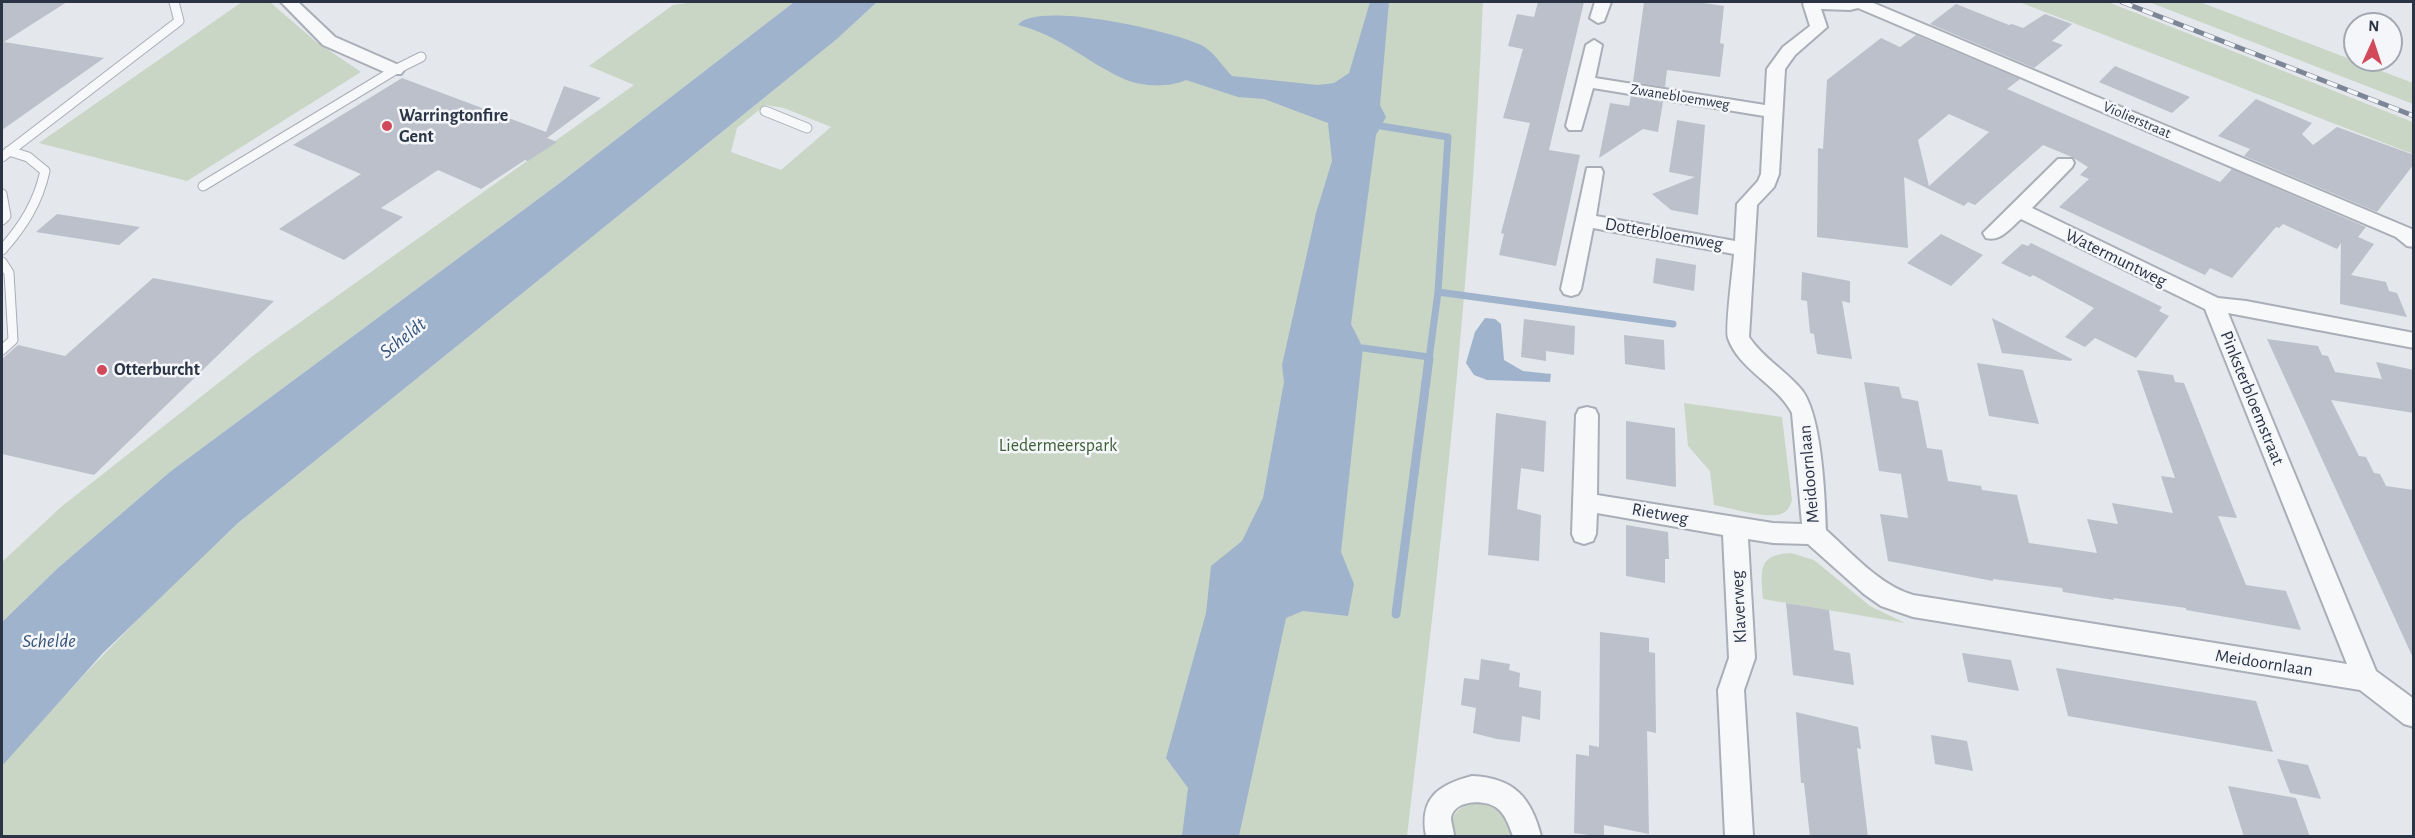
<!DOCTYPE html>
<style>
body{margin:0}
#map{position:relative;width:2415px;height:838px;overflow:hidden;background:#e4e7ec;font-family:"Alegreya Sans",sans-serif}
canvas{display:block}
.frame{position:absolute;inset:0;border:3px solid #2b3445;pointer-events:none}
.north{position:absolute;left:2343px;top:12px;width:60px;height:60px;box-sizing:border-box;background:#f4f6f9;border:2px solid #a4a8b1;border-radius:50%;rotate:3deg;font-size:16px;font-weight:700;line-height:24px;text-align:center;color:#2b3445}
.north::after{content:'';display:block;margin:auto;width:21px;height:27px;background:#d1495b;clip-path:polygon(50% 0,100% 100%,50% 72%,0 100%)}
</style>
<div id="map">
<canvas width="2415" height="838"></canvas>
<div class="frame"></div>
<div class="north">N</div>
</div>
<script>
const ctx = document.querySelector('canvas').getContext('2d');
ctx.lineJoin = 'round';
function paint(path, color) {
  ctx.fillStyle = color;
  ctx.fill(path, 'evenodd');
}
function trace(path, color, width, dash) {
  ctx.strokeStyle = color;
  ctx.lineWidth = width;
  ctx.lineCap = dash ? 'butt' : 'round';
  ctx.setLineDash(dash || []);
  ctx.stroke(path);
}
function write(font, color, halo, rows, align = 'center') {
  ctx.font = font + ' "Alegreya Sans",sans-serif';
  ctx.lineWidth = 5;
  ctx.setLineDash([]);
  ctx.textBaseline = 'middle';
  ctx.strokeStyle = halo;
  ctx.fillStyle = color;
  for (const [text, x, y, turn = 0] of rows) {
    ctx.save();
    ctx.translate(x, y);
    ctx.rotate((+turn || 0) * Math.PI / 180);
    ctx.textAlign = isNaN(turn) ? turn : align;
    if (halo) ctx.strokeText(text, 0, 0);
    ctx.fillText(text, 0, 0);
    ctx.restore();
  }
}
paint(new Path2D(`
 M242,2H270L315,41L361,72L187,181L39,143Z
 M694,2H794L557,185L171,471L59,567L2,622V562L61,507L254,355L634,85L589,66L673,5Z
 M877,2H1483C1471,281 1440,559 1407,836H2V766C76,680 155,600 238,523L837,39ZM765,105L784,108L831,127L781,170L731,152L737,128Z
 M2019,2H2108L2413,122V154Z
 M2149,2H2200L2413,83V104Z
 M1684,403L1782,417L1792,500C1790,506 1788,512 1781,514C1766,519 1731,508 1714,505L1710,471L1688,446Z
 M1791,553L1814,560L1870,606L1905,623L1763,599C1761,570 1757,555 1791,553Z
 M1475,801C1495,805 1512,814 1511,836H1454C1445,818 1460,806 1475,801Z`), '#c9d6c5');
paint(new Path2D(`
 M794,2H877L837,39L238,523L103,653L2,766V622L59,567L171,471L557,185Z
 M1370,2H1389L1380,105L1386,117L1376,135L1351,324L1363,348L1341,552L1354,584L1348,616L1303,611L1286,618L1239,836H1182L1188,788L1166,758L1206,613L1211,566L1242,541L1263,498L1284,382L1282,365L1316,213L1332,161L1328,123L1264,99L1238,97L1186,80C1169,88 1140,87 1122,78C1087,62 1059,35 1018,25C1036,0 1174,31 1203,46C1214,52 1223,67 1232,76L1318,85L1334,83L1349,73Z
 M1485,318L1495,319L1501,324L1504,360L1523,371L1551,374L1550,382L1487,380L1474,375L1466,363L1475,332Z`), '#9fb4cc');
trace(new Path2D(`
 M1381,126L1448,137L1438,292L1429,359
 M1438,292L1673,324
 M1363,348L1429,357`), '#9fb4cc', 7);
trace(new Path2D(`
 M1396,614L1429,358`), '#9fb4cc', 9);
paint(new Path2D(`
 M2,2H67L4,42L104,58L2,130Z
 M1538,2H1584L1549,150L1580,155L1556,266L1499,255L1504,234L1501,233L1530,123L1503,118L1523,49L1508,46L1517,14L1534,17Z
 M1644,2H1697L1724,6L1720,43L1724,44L1720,77L1667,70L1665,87L1633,82Z
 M1956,4L2009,25L2012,24L2023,28L2045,14L2072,24L2052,41L2063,45L2034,68L1930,24Z
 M1916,35L2020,79L2007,89L2220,182L2232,169L2366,227L2358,237L2374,244L2351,275L2386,282L2389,291L2397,293L2407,317L2340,304L2341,243L2337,249L2283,224L2279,228L2276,227L2232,278L2210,268L2205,275L2095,224L2059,207L2089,179L2080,175L2088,167L2072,157L2043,145L1975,205L1968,202L1964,206L1904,177L1908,248L1817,237L1818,148L1823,149L1827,80L1881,38L1900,47ZM1949,114L1989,132L1929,186L1918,140Z
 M2115,66L2127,71L2190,97L2172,113L2099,82Z
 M402,78L546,132L564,86L601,98L547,138L557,142L528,161L525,160L481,189L438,170L381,208L403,217L344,260L279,229L361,174L293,145Z
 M1631,96L1663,102L1658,132L1643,129L1599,158L1610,103L1629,106Z
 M2256,99L2312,123L2302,134L2313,145L2337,127L2414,155V164L2377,212L2244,156L2250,149L2218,136Z
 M1677,120L1705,125L1698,215L1671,210L1652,194L1695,177L1669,172Z
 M57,214L140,227L119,245L36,232Z
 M1941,234L1983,255L1951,286L1907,263Z
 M2031,243L2162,307L2159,311L2169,316L2136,358L2095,338L2085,347L2065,337L2094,308L2033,275L2030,277L2001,263L2022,244L2028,246Z
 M1656,258L1696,265L1694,291L1653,283Z
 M1802,272L1850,281V303L1842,301L1852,359L1817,354L1814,334L1810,333L1807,301L1801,300Z
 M153,278L274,301L94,475L2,454V359L18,345L65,356Z
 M1992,318L2072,359L2071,361L2002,353Z
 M1524,319L1575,326L1574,355L1546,351V361L1521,357Z
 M1624,335L1664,340L1665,370L1625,364Z
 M2267,339L2318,346L2322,355L2328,356L2335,372L2382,379L2376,362L2414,370V413L2331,400L2359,456L2366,457L2374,473L2380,474L2386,486L2414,490V660Z
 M1977,363L2023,370L2039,424L1989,416Z
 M2137,370L2173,375L2175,382L2184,383L2237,518L2218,516L2246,585L2286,591L2301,630L2186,610V608L2113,598L2114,600L2063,592L2062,588L1993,579V581L1888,561L1880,514L1908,518L1901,474L1879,471L1864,382L1899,387L1902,398L1918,401L1927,448L1942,450L1948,481L1981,486L1982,490L2017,495L2029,543L2097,553L2087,519L2118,524L2112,503L2173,513L2161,476L2175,478Z
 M1496,413L1546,421L1544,472L1521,468L1517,509L1541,515L1539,561L1488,555Z
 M1626,421L1675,428L1676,487L1626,479Z
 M1626,525L1668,532L1669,559H1665V583L1626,576Z
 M1786,603L1829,610L1834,650L1850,653L1854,685L1793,675Z
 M1600,632L1649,638V652L1655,653L1656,733L1647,731L1649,834L1604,825V837L1574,833L1576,754L1589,756V745L1599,747Z
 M1962,653L2011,660L2019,691L1968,682Z
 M1481,659L1510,664L1509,670L1520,673L1519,687L1541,691L1540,720L1522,716L1520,742L1497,739L1473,733L1476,708L1461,705L1464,678L1479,680Z
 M2056,668L2256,701L2273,752L2068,716Z
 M1796,712L1858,727L1861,749L1857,748L1868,837H1810L1804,783H1801Z
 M1931,735L1967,741L1973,771L1935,764Z
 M2277,759L2308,765L2321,799L2290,793Z
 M2228,786L2296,798L2310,837H2244Z`), '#bbc0ca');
const service = new Path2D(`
 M765,111L807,128
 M2,157L179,21L174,2
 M203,186L395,70L421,57
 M2,194L6,216L2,220
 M2,250C23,226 38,203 45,171L28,157L9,151
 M2,262L9,273L13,340L2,350`);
const minor = new Path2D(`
 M281,2H298L335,37L401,66L404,70L401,74H389L323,45Z
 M1595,2H1611L1604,21L1598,23L1590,18Z
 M1805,2H1871L2414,230V247L2407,246L2396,237L1858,8L1850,10L1821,9L1827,27L1795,55L1785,69L1779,174L1774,187L1757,205L1749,337C1763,358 1785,370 1801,389C1822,414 1825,497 1826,530C1852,553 1879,585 1913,595L2347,664L2205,309L2021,219C2010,228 2001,242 1986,238L1983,233L2058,159H2072L2074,163L2072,167L2032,208L2218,298L2246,301L2414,333V348L2228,313L2376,671L2414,699V727L2404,724L2360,690L1913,617L1881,606L1864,594L1808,544L1773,543L1748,539L1755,658L1744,690L1753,836H1725L1718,690L1729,658L1723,535L1597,513L1596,534L1593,541L1584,544L1575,541L1572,534L1576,415L1579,409L1587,407L1595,409L1598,415L1597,495L1773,523L1802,524L1792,413C1777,384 1739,370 1728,338C1725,328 1733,268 1734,254L1593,228L1581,289L1578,294L1571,296L1564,294L1561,289L1587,168H1601L1603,172L1596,216L1735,241L1737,204L1758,181L1761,174L1764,116L1593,88L1581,130H1569L1566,126L1586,45L1594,40L1602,45L1595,78L1765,105L1767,69L1783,47L1810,26L1803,4Z
 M1472,776C1514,778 1531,797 1541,836H1513C1509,826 1506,815 1497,808C1486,799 1454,799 1451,818C1451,823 1454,831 1454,836H1426C1419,798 1438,785 1472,776Z`);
trace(service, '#a9aeb7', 11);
trace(minor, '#a9aeb7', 4);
trace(service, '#f7f8fa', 9);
paint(minor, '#f7f8fa');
const rail = new Path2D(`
 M2122,2L2414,116`);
trace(rail, '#7d8696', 5);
trace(rail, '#f4f6f9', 4, [11]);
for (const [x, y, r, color] of [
 [387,126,6,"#d1495b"],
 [102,370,6,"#d1495b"]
]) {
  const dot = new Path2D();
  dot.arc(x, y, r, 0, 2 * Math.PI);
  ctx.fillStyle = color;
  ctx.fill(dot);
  trace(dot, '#f4f6f9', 2);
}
write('15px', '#2b3445', '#f4f6f9', [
 ["Zwanebloemweg",1680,97,9],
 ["Violierstraat",2137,120,23]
]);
write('bold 18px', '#2b3445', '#f4f6f9', [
 ["Warringtonfire",399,116],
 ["Gent",399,137],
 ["Otterburcht",114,370]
], 'left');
write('18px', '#2b3445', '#f4f6f9', [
 ["Dotterbloemweg",1664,234,10],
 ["Watermuntweg",2116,258,26],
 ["Pinksterbloemstraat",2252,398,68],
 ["Meidoornlaan",1809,474,-95],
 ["Rietweg",1660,514,10],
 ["Klaverweg",1739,607,-93],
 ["Meidoornlaan",2264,663,9]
]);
write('18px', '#3f6138', '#f4f6f9', [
 ["Liedermeerspark",1058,446]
]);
write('italic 20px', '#34527a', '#f4f6f9', [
 ["Scheldt",403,338,-38],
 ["Schelde",49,641]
]);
</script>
